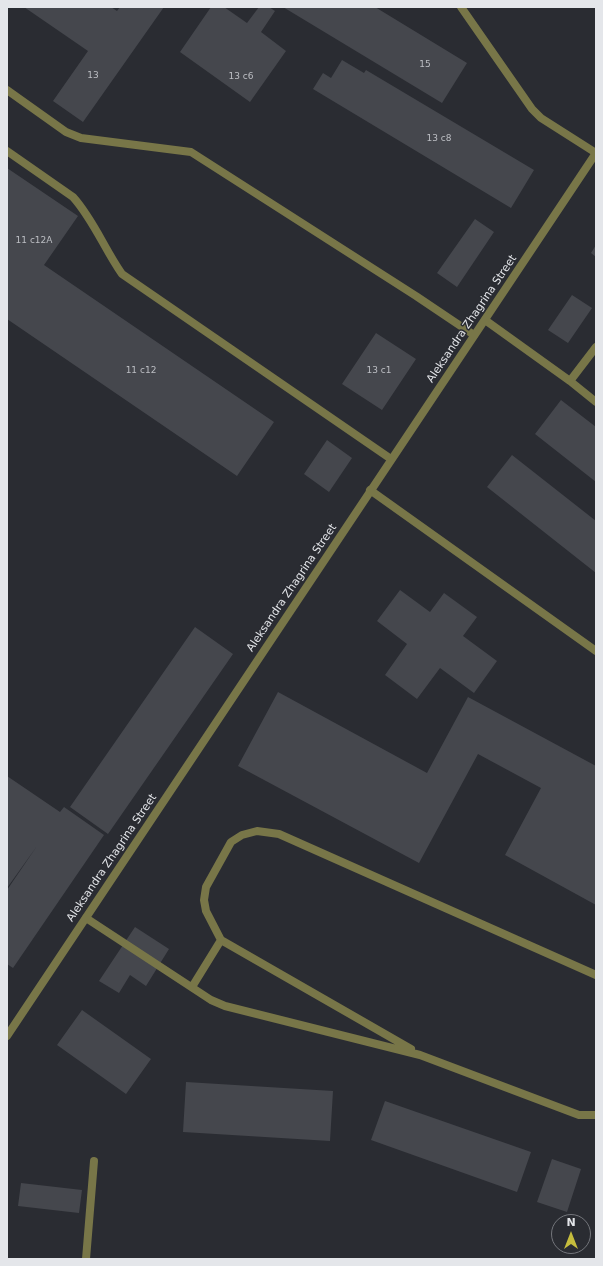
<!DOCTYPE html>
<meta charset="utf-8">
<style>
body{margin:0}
#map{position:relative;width:603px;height:1266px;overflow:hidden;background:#2a2c32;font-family:"DejaVu Sans",sans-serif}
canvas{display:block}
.frame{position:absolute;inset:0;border:8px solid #e4e6ea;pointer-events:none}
.north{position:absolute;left:551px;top:1214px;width:40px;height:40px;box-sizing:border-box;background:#2a2c32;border:1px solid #74767c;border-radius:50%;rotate:0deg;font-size:11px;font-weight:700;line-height:16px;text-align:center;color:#e4e6ea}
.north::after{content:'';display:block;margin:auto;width:14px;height:18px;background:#c5bc3d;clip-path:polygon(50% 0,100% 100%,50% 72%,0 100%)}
</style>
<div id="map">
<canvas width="603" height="1266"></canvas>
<div class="frame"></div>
<div class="north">N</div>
</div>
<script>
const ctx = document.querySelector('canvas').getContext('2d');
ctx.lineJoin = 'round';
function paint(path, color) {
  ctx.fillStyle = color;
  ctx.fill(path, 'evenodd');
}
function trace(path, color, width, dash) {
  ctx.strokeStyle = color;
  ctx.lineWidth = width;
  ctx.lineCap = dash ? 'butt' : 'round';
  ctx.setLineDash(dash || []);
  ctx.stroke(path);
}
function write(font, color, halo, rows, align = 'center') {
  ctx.font = font + ' "DejaVu Sans",sans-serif';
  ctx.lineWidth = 3;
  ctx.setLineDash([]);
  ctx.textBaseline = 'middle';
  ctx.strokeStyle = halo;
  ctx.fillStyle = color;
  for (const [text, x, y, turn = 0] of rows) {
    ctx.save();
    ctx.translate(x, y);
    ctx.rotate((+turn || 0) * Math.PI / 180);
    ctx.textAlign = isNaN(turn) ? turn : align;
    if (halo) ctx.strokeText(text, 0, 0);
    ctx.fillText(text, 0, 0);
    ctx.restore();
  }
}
paint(new Path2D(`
 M24,7H111L117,11L120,7H164L83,122L53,101L88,51Z
 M211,7H224L247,23L259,7H269L275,11L261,32L286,51L250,102L180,52Z
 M283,7H375L467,63L442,103Z
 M342,60L364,73L366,70L534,170L511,208L313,89L323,73L331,78Z
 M7,168L78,216L44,265L274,422L237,476L7,319Z
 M475,219L494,232L457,287L437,273Z
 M596,245V257L591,253Z
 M572,295L592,308L568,343L548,330Z
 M376,333L416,359L382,410L342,384Z
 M561,400L596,427V482L535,434Z
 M327,440L352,458L329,492L304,474Z
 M512,455L596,521V573L487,487Z
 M400,590L430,612L444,593L477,617L463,636L497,661L474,693L440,668L417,699L385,675L407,644L377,621Z
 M195,627L233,654L108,834L70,807Z
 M278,692L427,773L468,697L596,766V905L505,855L541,788L478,754L419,863L238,766Z
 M7,776L60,812L64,807L104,835L13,968L7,964V890L37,846L7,888Z
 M135,927L169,949L146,986L130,975L119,993L99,981Z
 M82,1010L151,1059L126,1094L57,1045Z
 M186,1082L333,1091L330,1141L183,1132Z
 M385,1101L531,1152L517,1192L371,1140Z
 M552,1159L581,1169L567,1212L537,1202Z
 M21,1183L82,1190L79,1213L18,1206Z`), '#45474d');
trace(new Path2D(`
 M461,7L532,109L541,118L596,153
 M7,90L66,132L81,138L191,152L416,296L474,335
 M7,151L73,197C93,219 105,250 122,274L391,459
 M485,320L570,381L596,347
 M570,381L596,402
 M370,490L596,651
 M86,918L211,1000L225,1006L420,1055L579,1115H596
 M221,940L411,1049
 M192,987L221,940L206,911L204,900L206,887L231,842L242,835L257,831L279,834L596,975
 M86,1259L94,1161`), '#787648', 8);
trace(new Path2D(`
 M7,1036L596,153`), '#787648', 8);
write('9px', '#bcbec3', null, [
 ["15",425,65],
 ["13",93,76],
 ["13 с6",241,77],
 ["13 с8",439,139],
 ["11 с12А",34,241],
 ["11 с12",141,371],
 ["13 с1",379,371]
]);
write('11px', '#e4e6ea', '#2a2c32', [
 ["Aleksandra Zhagrina Street",472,319,-56],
 ["Aleksandra Zhagrina Street",292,588,-56],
 ["Aleksandra Zhagrina Street",112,858,-56]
]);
</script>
